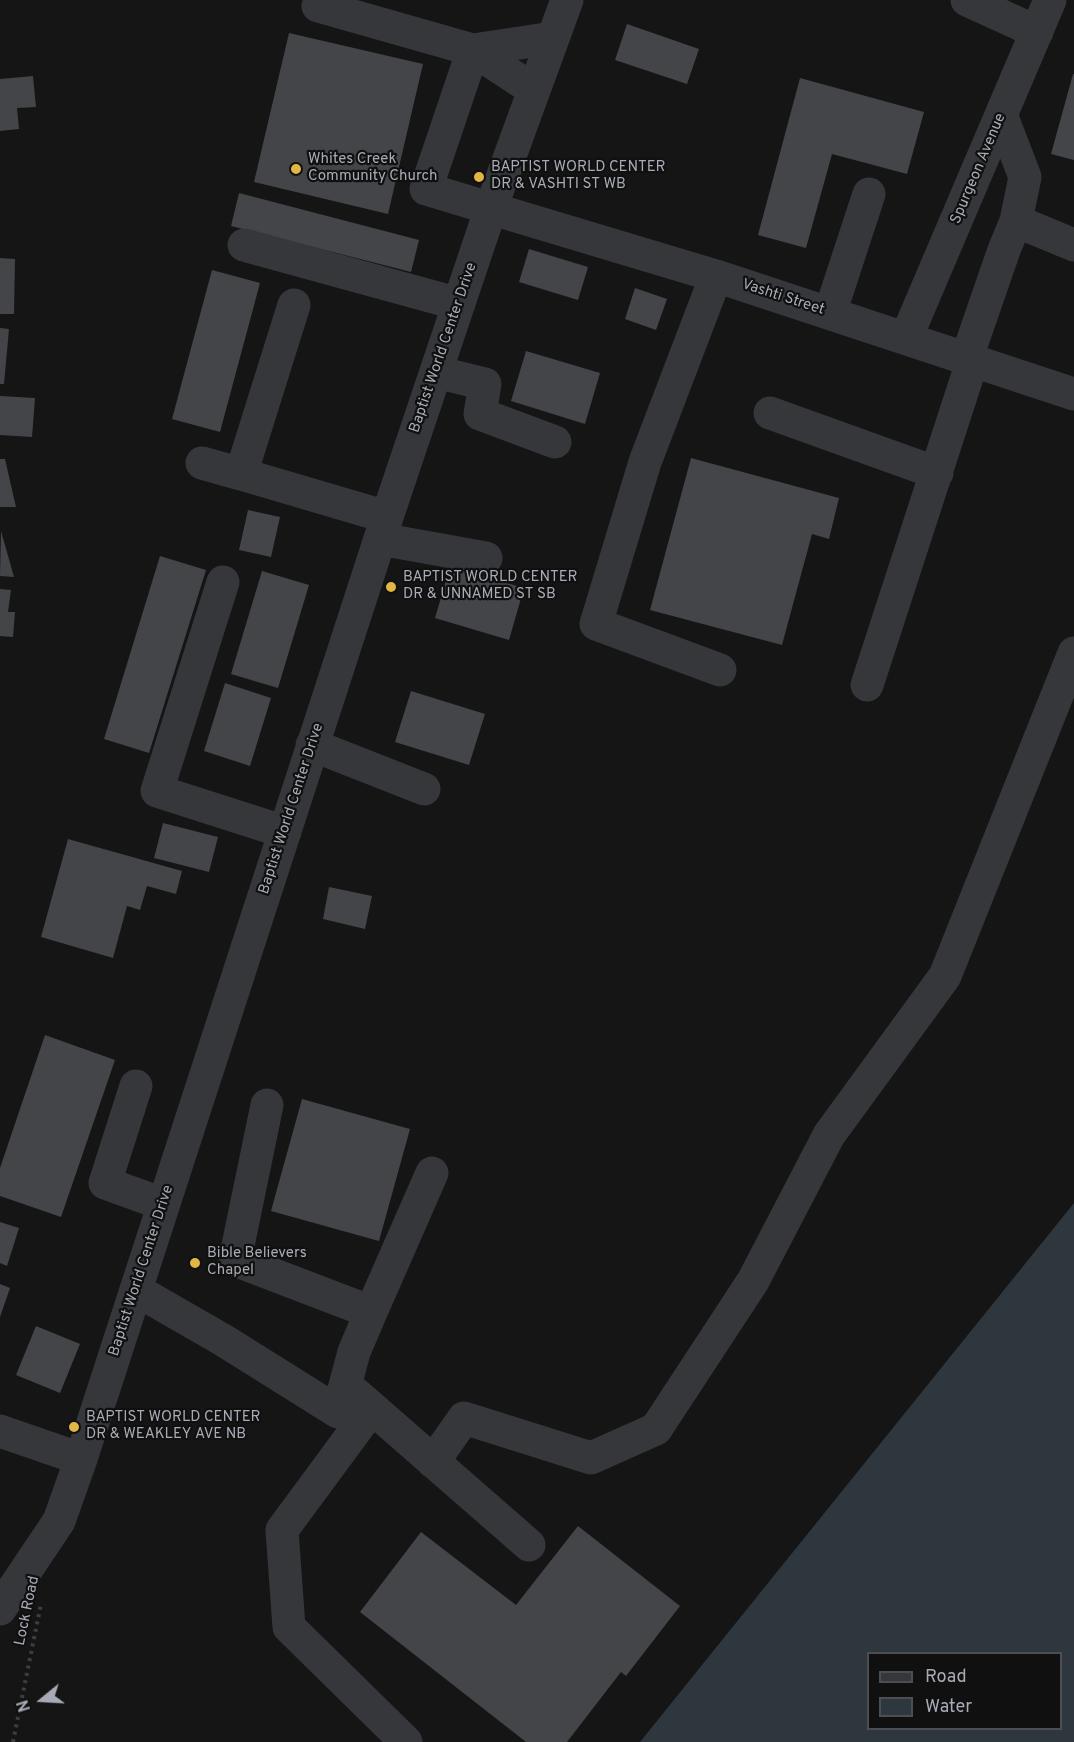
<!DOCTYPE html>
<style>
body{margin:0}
#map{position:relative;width:1074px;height:1742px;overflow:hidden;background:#151516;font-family:Overpass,sans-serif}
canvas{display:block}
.legend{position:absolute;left:867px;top:1652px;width:195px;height:78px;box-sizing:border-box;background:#101011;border:2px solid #4d4e53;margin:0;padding:8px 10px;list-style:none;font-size:18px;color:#a8abb5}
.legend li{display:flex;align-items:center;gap:12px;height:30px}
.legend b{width:30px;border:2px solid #4d4e53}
.north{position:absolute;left:12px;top:1670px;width:60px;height:60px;-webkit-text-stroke:4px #101011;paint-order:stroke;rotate:252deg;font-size:16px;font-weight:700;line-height:24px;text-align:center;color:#a8abb5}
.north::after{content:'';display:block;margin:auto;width:21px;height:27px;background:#a8abb5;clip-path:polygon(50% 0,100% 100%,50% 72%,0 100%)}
</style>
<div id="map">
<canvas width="1074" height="1742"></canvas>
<ul class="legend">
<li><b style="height:8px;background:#36373b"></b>Road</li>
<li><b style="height:16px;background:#2f373e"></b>Water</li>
</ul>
<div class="north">N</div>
</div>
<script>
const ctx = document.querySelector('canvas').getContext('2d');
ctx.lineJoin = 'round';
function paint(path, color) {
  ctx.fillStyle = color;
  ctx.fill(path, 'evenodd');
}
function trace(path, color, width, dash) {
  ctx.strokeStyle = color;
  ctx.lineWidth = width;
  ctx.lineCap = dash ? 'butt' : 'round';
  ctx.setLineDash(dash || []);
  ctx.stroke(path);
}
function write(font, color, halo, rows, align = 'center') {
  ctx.font = font + ' Overpass,sans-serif';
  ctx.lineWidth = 4.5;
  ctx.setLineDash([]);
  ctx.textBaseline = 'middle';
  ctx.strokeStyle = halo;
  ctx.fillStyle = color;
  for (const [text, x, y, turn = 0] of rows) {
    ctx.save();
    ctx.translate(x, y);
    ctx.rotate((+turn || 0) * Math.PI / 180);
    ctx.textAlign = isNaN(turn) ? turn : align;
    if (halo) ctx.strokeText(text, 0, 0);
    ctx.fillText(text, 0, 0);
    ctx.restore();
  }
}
paint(new Path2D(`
 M1074,1203V1742H640ZM868,1654H1060V1728H868Z`), '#2f373e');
paint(new Path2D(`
 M627,24L699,49L687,84L615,60Z
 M289,33L423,64L388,214L254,182Z
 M1073,74H1074V160L1051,154Z
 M33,76L36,107L17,108L19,129L0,131V79Z
 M800,78L924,112L907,174L832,154L806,248L758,235Z
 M239,193L419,240L411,272L231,226Z
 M529,249L588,267L578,300L519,282Z
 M0,258L15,259L14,314H0Z
 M212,270L260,283L220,432L172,419Z
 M635,288L667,299L656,330L625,319Z
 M0,328L9,329L4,384H0Z
 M526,351L600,373L585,424L511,401Z
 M0,396L35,398L32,437L0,435Z
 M691,458L839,498L829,539L812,534L782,645L650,610Z
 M0,459H5L16,507H0Z
 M248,510L280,517L271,557L239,550Z
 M1,531L14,577L0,576Z
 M160,556L206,570L149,753L104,739Z
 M450,567L524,588L509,640L435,618Z
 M262,571L309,585L278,688L231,674Z
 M0,589L11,590L8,612H15L13,637L0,636Z
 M225,683L271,698L250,766L204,751Z
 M411,691L485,714L469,765L395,742Z
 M163,823L218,837L209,872L154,858Z
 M68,839L182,871L176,894L147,886L140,910L127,906L113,958L41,937Z
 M329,887L372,896L365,929L323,919Z
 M45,1035L115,1060L61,1217L0,1196V1168Z
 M302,1099L410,1129L379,1241L271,1211Z
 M0,1222L19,1228L7,1266L0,1263Z
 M0,1284L10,1288L0,1317Z
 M36,1326L80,1344L60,1393L16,1375Z
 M578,1526L680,1606L626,1676L621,1672L567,1742H526L360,1612L421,1532L516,1605Z`), '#444549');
trace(new Path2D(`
 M13,1742L41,1604`), '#3c3e42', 4, [3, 4.5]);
trace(new Path2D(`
 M967,0L1037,32
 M318,6L473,50L534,90
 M553,38L473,50L426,189L716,276L1074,394
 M1002,117L1025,177L1016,221
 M244,245L459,304
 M716,276L645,462L596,624L720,670
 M294,305L241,474L387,517
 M830,313L869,194
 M906,338L1050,0
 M966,360L1004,250L1016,221L1074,245
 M436,372L485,384L480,414L555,442
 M770,413L937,473
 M202,463L241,474
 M380,539L486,558
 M223,582L157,791L285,832
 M867,685L972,362
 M312,745L424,789
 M136,1086L105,1183L163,1204
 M136,1290L223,1340L338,1412L354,1352L371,1312L235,1260L267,1105
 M371,1312L432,1173
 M356,1394L529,1545
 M372,1408L282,1530L289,1627L406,1742
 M0,1431L81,1459
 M433,1462L464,1418L591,1458L656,1429L753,1281L829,1135L945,976L1074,653
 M0,1609L59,1521L81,1459L387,517L491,208L567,0`), '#36373b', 33);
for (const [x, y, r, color] of [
 [296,169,6,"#e1b642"],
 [479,177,6,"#e1b642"],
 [391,587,6,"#e1b642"],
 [195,1263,6,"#e1b642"],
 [74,1427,6,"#e1b642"]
]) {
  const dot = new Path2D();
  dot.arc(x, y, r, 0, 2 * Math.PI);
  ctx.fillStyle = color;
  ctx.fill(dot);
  trace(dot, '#101011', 2);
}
write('15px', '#a8abb5', '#101011', [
 ["Whites Creek",308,160],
 ["Community Church",308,177],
 ["BAPTIST WORLD CENTER",491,168],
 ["DR & VASHTI ST WB",491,185],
 ["BAPTIST WORLD CENTER",403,578],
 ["DR & UNNAMED ST SB",403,595],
 ["Bible Believers",207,1254],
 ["Chapel",207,1271],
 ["BAPTIST WORLD CENTER",86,1418],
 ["DR & WEAKLEY AVE NB",86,1435]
], 'left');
write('15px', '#a8abb5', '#101011', [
 ["Spurgeon Avenue",979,169,-67],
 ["Vashti Street",783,298,18],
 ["Baptist World Center Drive",444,348,-71],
 ["Baptist World Center Drive",292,809,-72],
 ["Baptist World Center Drive",142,1271,-72],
 ["Lock Road",28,1611,-78]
]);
</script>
